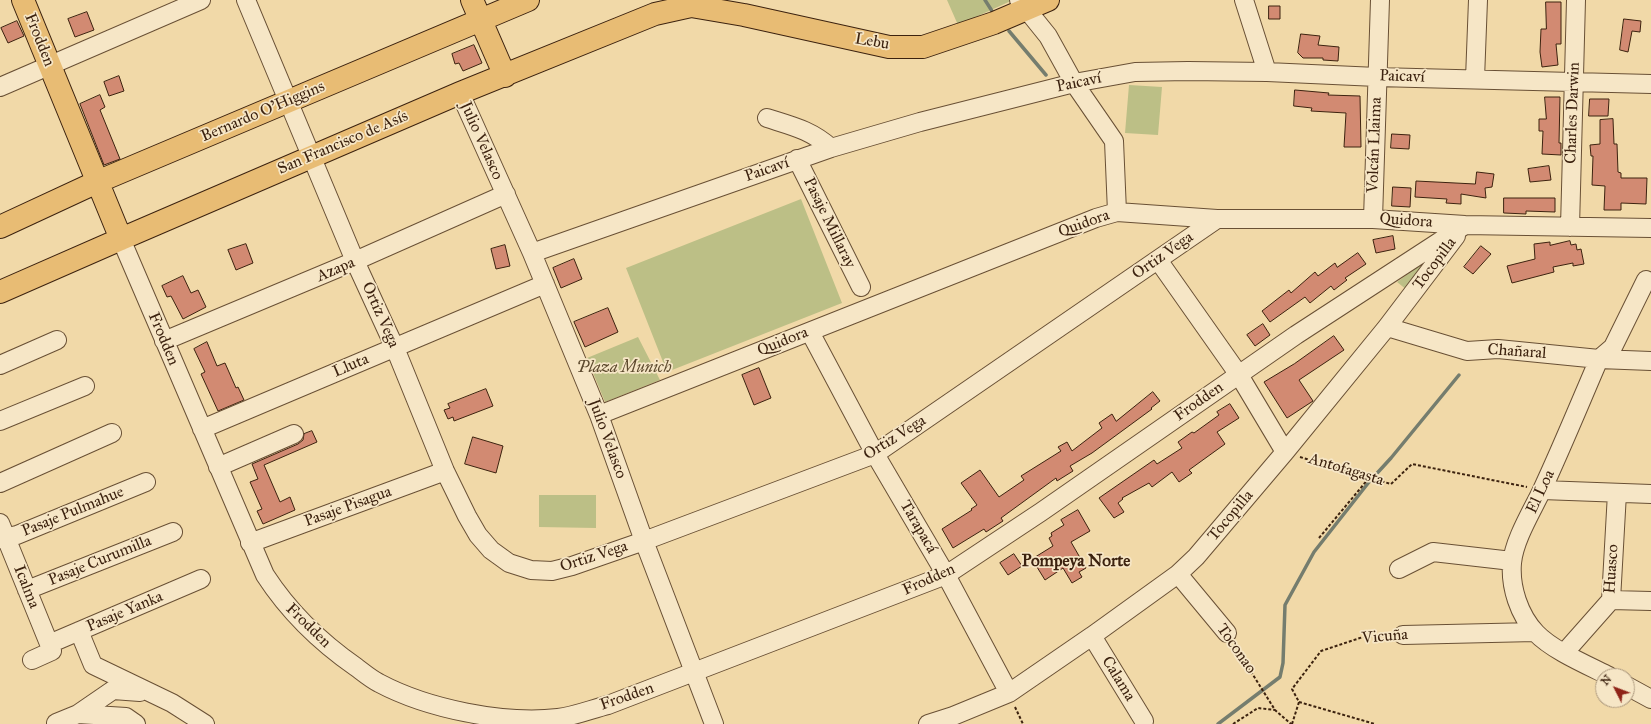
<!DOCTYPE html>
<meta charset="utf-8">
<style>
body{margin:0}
#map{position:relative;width:1651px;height:724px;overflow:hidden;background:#f1d9a8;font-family:"IM FELL Great Primer",serif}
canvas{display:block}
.north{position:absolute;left:1595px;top:668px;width:40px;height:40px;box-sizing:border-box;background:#f6e6c6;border:1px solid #ac987d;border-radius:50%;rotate:312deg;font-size:11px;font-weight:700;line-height:16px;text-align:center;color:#3c220f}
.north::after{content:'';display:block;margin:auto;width:14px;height:18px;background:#8f2418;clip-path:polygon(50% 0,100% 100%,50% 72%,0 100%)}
</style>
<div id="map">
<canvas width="1651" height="724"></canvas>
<div class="north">N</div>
</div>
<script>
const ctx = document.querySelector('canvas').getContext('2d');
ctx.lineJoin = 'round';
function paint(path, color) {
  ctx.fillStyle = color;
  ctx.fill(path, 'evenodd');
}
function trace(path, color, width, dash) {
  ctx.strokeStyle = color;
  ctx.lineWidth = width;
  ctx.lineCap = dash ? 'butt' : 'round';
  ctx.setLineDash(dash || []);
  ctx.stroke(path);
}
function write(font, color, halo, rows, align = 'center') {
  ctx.font = font + ' "IM FELL Great Primer",serif';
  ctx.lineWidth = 3.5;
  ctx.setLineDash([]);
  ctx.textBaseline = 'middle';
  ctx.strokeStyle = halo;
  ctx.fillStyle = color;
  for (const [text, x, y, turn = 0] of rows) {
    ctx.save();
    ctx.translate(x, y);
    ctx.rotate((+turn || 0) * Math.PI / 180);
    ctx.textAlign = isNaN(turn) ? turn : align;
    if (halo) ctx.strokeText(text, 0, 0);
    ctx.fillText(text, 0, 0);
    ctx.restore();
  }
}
paint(new Path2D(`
 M947,0H1013L958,25Z
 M1129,85L1162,87L1158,135L1125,133Z
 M801,199L842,303L667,372L626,268Z
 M1440,250L1407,290L1397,282Z
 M638,337L660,380L605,402L587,358Z
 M539,495H596V528L539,527Z`), '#bcbf86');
trace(new Path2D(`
 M985,0L992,11
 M1009,31L1046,75
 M1218,724L1280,677L1283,663L1285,605L1314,552L1369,482L1391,458L1459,375`), '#757d6e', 3.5);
const building = new Path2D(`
 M1546,2H1561V44H1556L1558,65L1542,67L1540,52L1541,29H1546Z
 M1269,6H1280V19H1269Z
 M87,12L94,30L75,37L68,19Z
 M1624,19L1641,21L1640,32L1632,31L1628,52L1620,50Z
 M17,21L24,36L8,43L1,28Z
 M1301,34L1320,36L1318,45L1339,47L1338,61L1323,60V58H1303L1298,53Z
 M474,45L482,63L463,71L459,63L455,64L452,54Z
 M119,76L124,91L109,96L104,82Z
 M1295,90L1329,93L1328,95L1360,96L1361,147H1344L1346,113L1311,111L1312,108L1294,106Z
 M100,95L105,107L100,110L120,159L104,165L80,104Z
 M1545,97H1560L1559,143H1561V155L1542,154L1543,131H1539V119H1546Z
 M1590,99H1609L1608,116H1589Z
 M1613,119L1614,144H1617L1618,172L1621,173V178H1647L1646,204L1621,203V210H1604L1605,186L1592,185L1593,156H1591L1590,145L1600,144V120Z
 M1392,134L1410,135L1409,149L1391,148Z
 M1549,166L1551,180L1530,182L1528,169Z
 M1477,172L1494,174L1492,187L1485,188L1486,198L1461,194V204L1446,203L1447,199L1415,197L1416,181L1475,184Z
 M1393,187L1411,188L1410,207L1392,206Z
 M1504,198H1555V212L1526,211V214L1504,213Z
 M1393,236L1395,249L1376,253L1373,240Z
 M1570,241L1571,245L1576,244L1577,250L1581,249L1584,264L1573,266V263L1553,267L1554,272L1512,283L1507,266L1535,259L1534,244L1550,242V245Z
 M246,244L253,263L236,270L228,250Z
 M505,245L510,266L496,269L491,249Z
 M1481,246L1491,254L1473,274L1464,267Z
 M1358,253L1366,264L1345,278L1347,280L1334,290L1331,286L1310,303L1305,297L1270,322L1262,311L1289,290L1291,293L1315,272L1318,276L1335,263L1337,267Z
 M574,259L582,279L561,288L553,268Z
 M183,276L191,293L198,290L206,307L183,319L171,296L167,297L162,286Z
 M608,308L618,332L585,347L574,322Z
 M1263,324L1270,335L1255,346L1247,335Z
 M1334,336L1344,350L1299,380L1313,401L1287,418L1264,382L1294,364Z
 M207,342L217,366L225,363L236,388L238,387L244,400L218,411L201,374L205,372L194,349Z
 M759,368L771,398L754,405L742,375Z
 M486,389L493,406L454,421L453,417L448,419L444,410L450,408L448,404Z
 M1153,392L1160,401L1151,408L1152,409L1092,453L1070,466L1073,471L1057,481L1056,478L1001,518L1003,521L986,532L984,529L953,548L942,529L972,510L971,509L977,505L961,483L980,470L999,497L1024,480L1021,476L1061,451L1058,447L1067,442L1072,451L1102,428L1099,423L1112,414L1116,421Z
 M1230,404L1239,418L1217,432L1225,444L1189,470L1192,473L1179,482L1172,472L1152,487L1149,483L1122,498L1123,499L1118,503L1124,512L1114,518L1099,498L1154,460L1157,464L1182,448L1178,442L1192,432L1194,433L1219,415L1217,412Z
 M312,431L317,442L264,465L280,502L290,497L295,510L263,524L257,511L262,509L250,482L258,479L252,464L298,444L303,440L304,434Z
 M473,437L503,446L496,473L465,464Z
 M1078,510L1090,531L1071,542L1086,568L1079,572L1082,577L1072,583L1063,568L1045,580L1032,559L1053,546L1049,538L1052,536L1051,533L1064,525L1061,520Z
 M1014,554L1022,566L1008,575L1000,563Z`);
paint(building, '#d28a72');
trace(building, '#3c220f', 1);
const minor = new Path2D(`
 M246,0L355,261L395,348L445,471L467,516L478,535L491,550L509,563L531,570L552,571L572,566L644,541L875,454L1217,219
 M1019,0L1048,36L1074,83L1114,141L1117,212
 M1244,0L1267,72
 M1475,79L1478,0
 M0,87L201,0
 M460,93L532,253L599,415L644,541L714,724
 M767,118C792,126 811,130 831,148
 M797,159L861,287
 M1373,219L1380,0
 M1570,227L1576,0
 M121,239L265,575C289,612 320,642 356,667C364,673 371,679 379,683C428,709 503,724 558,718C575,716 592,709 608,705L946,575L1041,512L1296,335L1465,225
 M532,253L831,148L920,122L1074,83L1135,72L1188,71L1267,72L1377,77L1651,84
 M1158,260L1239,375L1285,452
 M1387,327L1467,351L1498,349L1599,359L1651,361
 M810,332L875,454L946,575L1009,693
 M164,341L355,261L506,194
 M0,365L57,340
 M599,415L1096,218L1117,212L1217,219H1373L1465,225L1651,228
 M0,421L85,386
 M202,429L545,284
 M218,467L294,434
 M0,483L112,433
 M1542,490L1651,494
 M0,523L52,651L32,660
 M0,539L17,535L146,482
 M250,543L445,471
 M1399,569L1433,552L1512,561
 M1178,574L1227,633
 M27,590L173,532
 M1611,600L1651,601
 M79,631L93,665L172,703L205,724
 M1403,635L1535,632
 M1092,636L1144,721
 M49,644L201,579
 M1565,652L1611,600L1617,493
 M1609,676C1587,665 1552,650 1536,633C1519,615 1510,587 1512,563C1514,540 1532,511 1542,490C1562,447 1580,403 1599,359L1613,347L1646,280
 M1627,686L1651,699
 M78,714L126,717L136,724
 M56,723L78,714L113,690L140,692
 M928,724L953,716L1009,693L1092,636L1178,574L1196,557L1285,452L1387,327L1456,236`);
const major = new Path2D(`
 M23,0L121,239
 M472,0L505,76
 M0,227L97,182L528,0
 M0,292L121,239L460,93L655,14L691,6L744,15L889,47H923L994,23L1048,0`);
trace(minor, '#695035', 20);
trace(major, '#3c220f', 24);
trace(new Path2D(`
 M1300,457L1391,484L1412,464L1527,487
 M1319,538L1369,478
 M1235,646L1275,710L1291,724
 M1299,702L1375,724
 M1015,707L1023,724
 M1233,724L1258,708L1275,710
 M1292,724L1299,702L1292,689L1321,651L1363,637L1388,636`), '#3c220f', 2, [3, 2]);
trace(minor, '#f6e6c6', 18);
trace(major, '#e8bc74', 22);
write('16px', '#3c220f', '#f6e6c6', [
 ["Frodden",39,40,68],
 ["Lebu",872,42,10],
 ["Paicaví",1402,77,2],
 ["Paicaví",1079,83,-12],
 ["Bernardo O'Higgins",263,112,-23],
 ["Charles Darwin",1573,113,-88],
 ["Julio Velasco",481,141,66],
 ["San Francisco de Asís",343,143,-23],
 ["Volcán Llaima",1375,145,-88],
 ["Paicaví",767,170,-19],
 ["Quidora",1406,221,4],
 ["Pasaje Millaray",829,223,64],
 ["Quidora",1084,224,-20],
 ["Ortiz Vega",1163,256,-35],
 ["Tocopilla",1435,264,-53],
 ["Azapa",336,270,-23],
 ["Ortiz Vega",380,315,66],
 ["Frodden",163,339,67],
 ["Quidora",783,342,-22],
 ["Chañaral",1517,352,4],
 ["Lluta",351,366,-23],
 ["Frodden",1199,402,-35],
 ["Ortiz Vega",895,438,-32],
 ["Julio Velasco",607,439,70],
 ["Antofagasta",1346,470,17],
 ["El Loa",1541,492,-65],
 ["Pasaje Pisagua",348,507,-20],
 ["Pasaje Pulmahue",73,512,-22],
 ["Tocopilla",1231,516,-50],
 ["Tarapacá",918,527,60],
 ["Ortiz Vega",594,557,-18],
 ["Pasaje Curumilla",100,561,-22],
 ["Huasco",1612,569,-86],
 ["Frodden",929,580,-24],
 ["Icalma",26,587,68],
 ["Pasaje Yanka",125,612,-23],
 ["Frodden",308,626,44],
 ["Vicuña",1385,637,-5],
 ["Toconao",1236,649,55],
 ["Calama",1118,679,58],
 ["Frodden",627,697,-19]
]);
write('italic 16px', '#5c492d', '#f6e6c6', [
 ["Plaza Munich",624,368]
]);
write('bold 17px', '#3c220f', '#f6e6c6', [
 ["Pompeya Norte",1076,562]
]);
</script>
